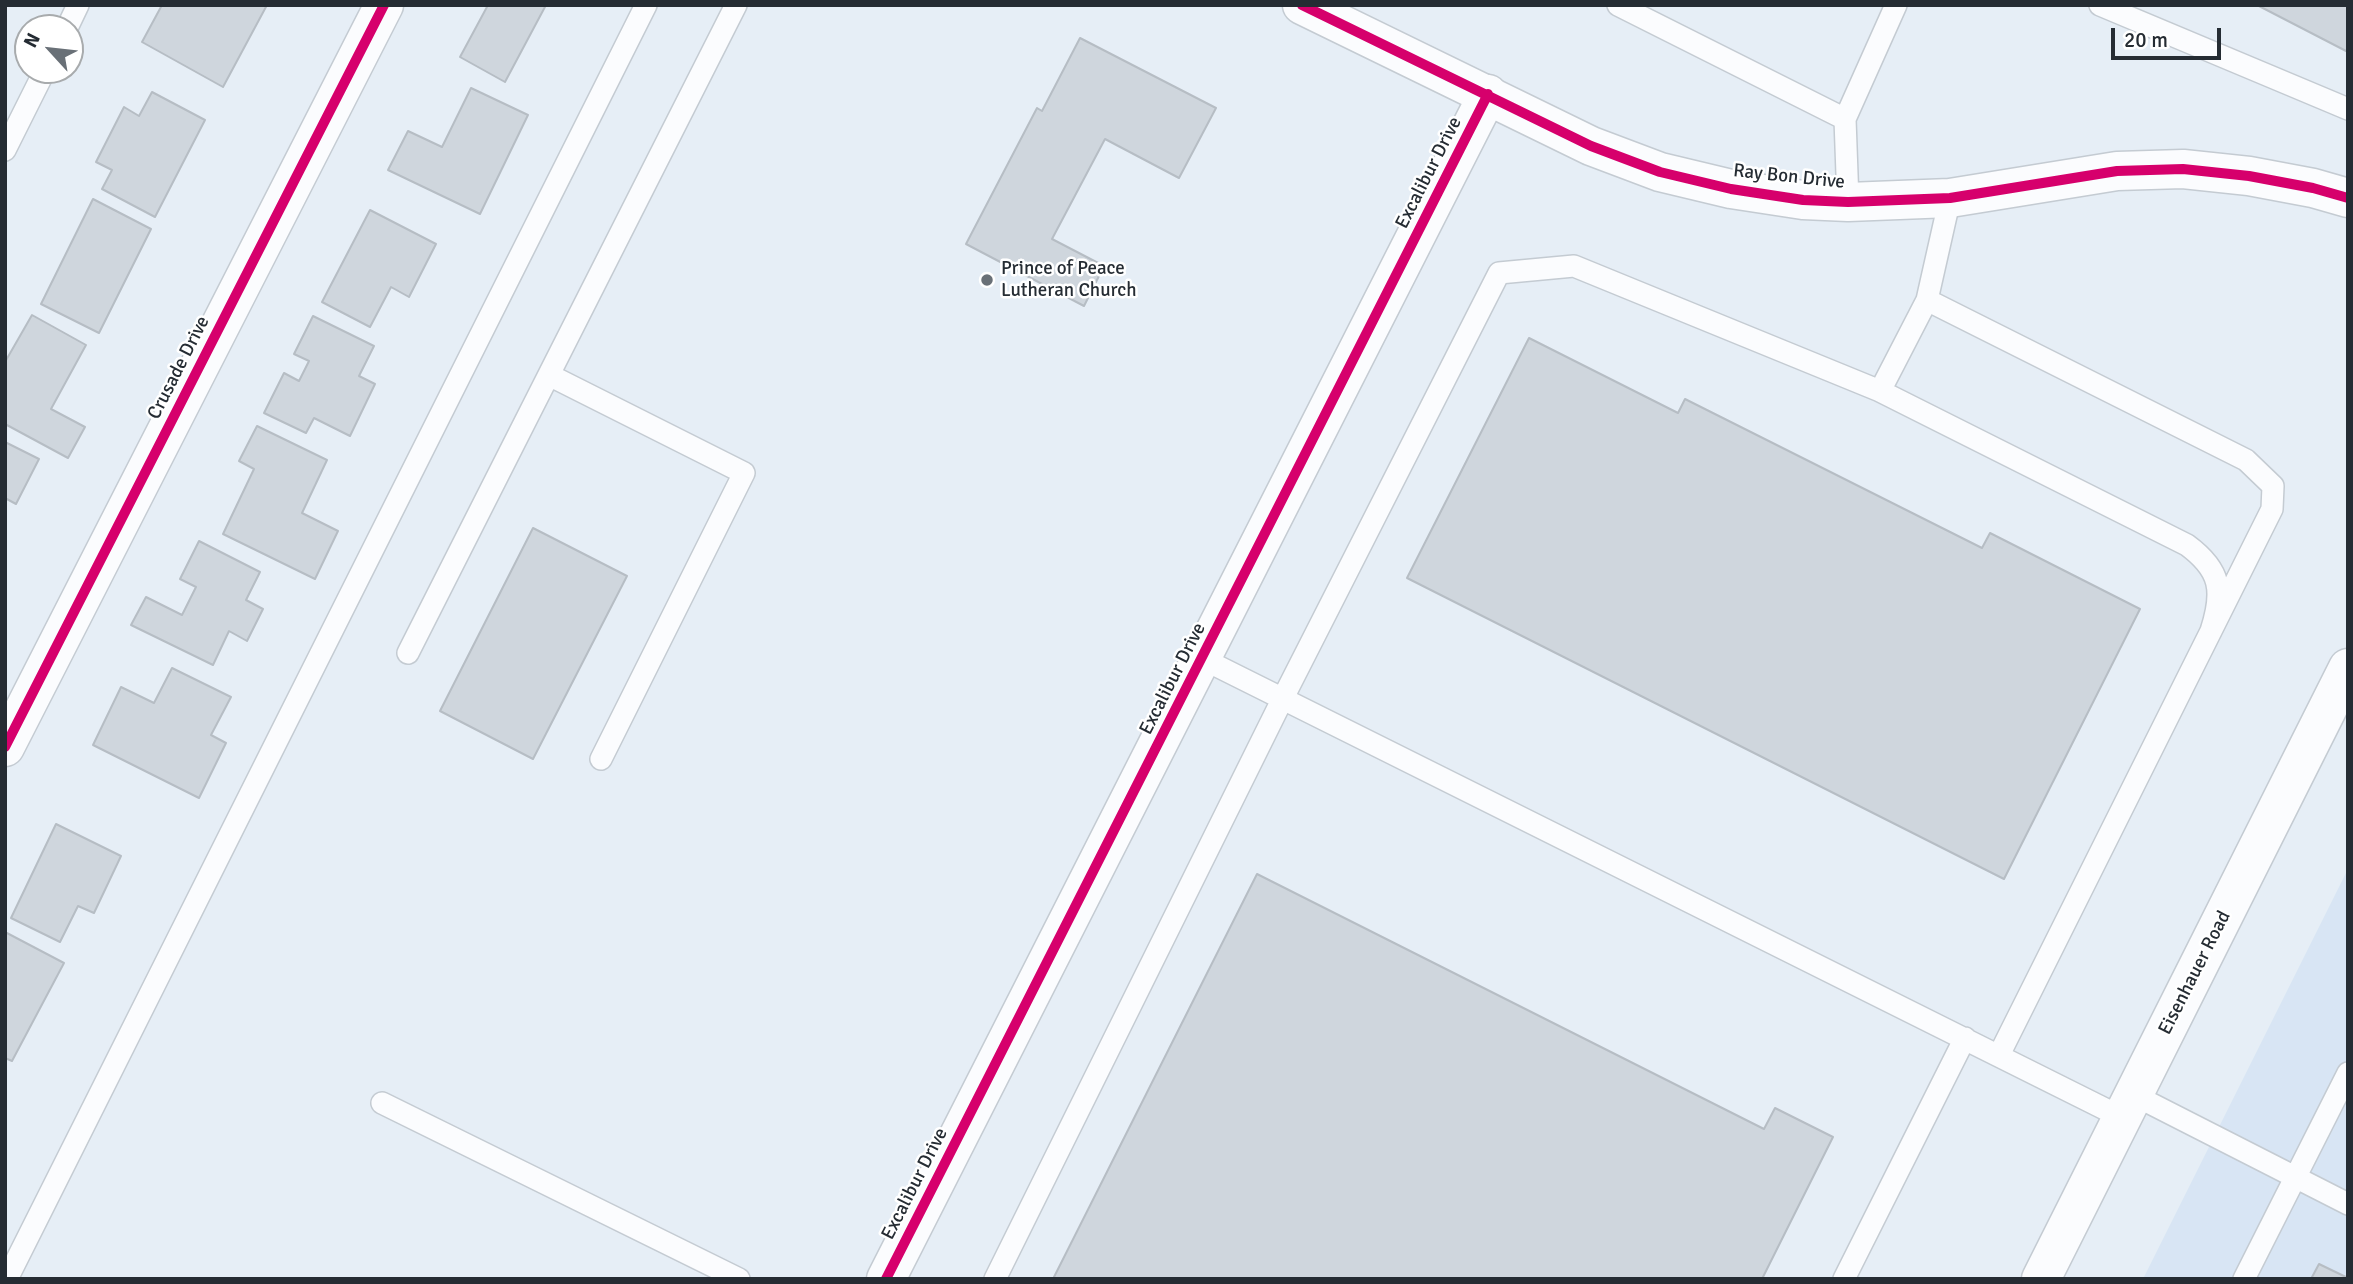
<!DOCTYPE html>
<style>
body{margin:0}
#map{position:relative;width:2353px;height:1284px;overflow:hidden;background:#e6eef6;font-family:Signika,sans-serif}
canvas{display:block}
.frame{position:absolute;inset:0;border:7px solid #252c33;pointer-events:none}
.north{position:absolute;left:14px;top:14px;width:70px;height:70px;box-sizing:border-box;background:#fff;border:2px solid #a8abad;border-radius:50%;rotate:297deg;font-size:19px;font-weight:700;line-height:28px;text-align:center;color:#252c33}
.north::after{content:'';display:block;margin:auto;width:24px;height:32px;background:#697077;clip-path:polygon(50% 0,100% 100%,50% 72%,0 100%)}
.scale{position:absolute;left:2111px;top:28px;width:110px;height:32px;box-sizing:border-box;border:4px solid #252c33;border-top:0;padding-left:9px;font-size:21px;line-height:24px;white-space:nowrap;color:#252c33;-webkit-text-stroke:5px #fff;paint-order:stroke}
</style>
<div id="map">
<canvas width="2353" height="1284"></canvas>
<div class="frame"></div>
<div class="north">N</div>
<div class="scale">20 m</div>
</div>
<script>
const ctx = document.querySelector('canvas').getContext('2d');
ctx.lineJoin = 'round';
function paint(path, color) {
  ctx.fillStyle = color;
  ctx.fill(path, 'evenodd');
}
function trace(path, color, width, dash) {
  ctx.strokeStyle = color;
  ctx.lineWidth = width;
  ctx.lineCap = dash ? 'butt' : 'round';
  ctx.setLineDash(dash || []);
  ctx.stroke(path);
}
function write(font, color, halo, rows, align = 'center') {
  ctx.font = font + ' Signika,sans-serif';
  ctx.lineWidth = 5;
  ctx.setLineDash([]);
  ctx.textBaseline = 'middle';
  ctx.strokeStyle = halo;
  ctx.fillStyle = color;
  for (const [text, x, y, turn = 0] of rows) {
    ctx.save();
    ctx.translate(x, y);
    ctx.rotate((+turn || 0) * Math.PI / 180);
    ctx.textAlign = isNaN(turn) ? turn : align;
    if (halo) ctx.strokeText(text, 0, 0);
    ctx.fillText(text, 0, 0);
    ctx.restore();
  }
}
paint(new Path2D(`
 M2348,869V1279H2143Z`), '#d8e5f4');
const building = new Path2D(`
 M162,5H267L223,87L142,42Z
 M488,5H546L505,82L460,57Z
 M2257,5H2348V52Z
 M1080,38L1216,108L1179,178L1105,139L1052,239L1104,266L1084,306L966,244L1037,108L1042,111Z
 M471,88L528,115L480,214L388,170L408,131L442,147Z
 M152,92L205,120L155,217L102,189L112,170L96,162L124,107L139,116Z
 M93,199L151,229L99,333L41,304Z
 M370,210L436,244L409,297L391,287L370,327L322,302Z
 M32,315L86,345L51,409L85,427L68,458L5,424V362Z
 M313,316L374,346L359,376L375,384L350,436L314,418L306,433L264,413L284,373L299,381L309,361L294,354Z
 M1529,338L1678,413L1685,399L1982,548L1990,533L2140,609L2004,879L1407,578Z
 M257,426L327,460L302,513L338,531L315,579L223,534L254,469L239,461Z
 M5,442L39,459L16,504L5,498Z
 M533,528L627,576L533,759L440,711Z
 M199,541L260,572L246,600L263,609L247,641L229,631L213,665L131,625L146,597L182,615L196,587L180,579Z
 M172,668L231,697L211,735L226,743L199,798L93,745L121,687L154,703Z
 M56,824L121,856L94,913L78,906L60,942L11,918Z
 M1257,874L1764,1129L1775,1108L1833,1137L1762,1279H1053Z
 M5,932L64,963L12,1061L5,1058Z
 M2319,1264L2348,1278V1279H2311Z`);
paint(building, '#cfd6dd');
trace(building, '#b6bdc4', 2);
const service = new Path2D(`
 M1618,5L1845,119
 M2100,5L2348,109
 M67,28L78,5
 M5,150L45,70
 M1950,198L1927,300L2246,460L2273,486L2272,509L1999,1055
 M1848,202L1845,119L1896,5
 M549,375L744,473L601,759
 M1880,391L1927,300
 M408,653L736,5
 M1203,659L2123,1118
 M2134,1095L2348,1204
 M382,1103L739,1279
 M7,1279L646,5
 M995,1279L1283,698L1499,273L1574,266L1880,391L2187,545C2221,570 2224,591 2211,631
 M1844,1279L1965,1038
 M2244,1279L2348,1073`);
const minor = new Path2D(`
 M5,747L384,5
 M886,1279L1488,94`);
const tertiary = new Path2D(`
 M1302,5L1591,146L1660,172L1731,189L1803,200L1848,202L1950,198L2117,171L2183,169L2249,176L2313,188L2348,198`);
const secondary = new Path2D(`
 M2041,1279L2348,668`);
trace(service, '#c4cbd2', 24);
trace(minor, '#c4cbd2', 41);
trace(tertiary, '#c4cbd2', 41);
trace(secondary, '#c4cbd2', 41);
trace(service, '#fbfcfe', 21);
trace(minor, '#fbfcfe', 38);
trace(tertiary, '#fbfcfe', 38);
trace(secondary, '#fbfcfe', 38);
trace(new Path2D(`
 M1302,5L1591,146L1660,172L1731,189L1803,200L1848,202L1950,198L2117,171L2183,169L2249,176L2313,188L2348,198
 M5,747L384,5
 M886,1279L1488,94`), '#d6006c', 10);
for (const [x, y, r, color] of [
 [987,280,7,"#697077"]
]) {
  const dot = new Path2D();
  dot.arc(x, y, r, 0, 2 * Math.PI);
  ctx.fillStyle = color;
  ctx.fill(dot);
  trace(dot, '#fff', 2.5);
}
write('19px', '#252c33', '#fff', [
 ["Excalibur Drive",1429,173,-63],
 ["Ray Bon Drive",1789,177,6],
 ["Crusade Drive",179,368,-63],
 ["Excalibur Drive",1173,679,-63],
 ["Eisenhauer Road",2195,973,-63],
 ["Excalibur Drive",915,1184,-63]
]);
write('19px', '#252c33', '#fff', [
 ["Prince of Peace",1001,269],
 ["Lutheran Church",1001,291]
], 'left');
</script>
